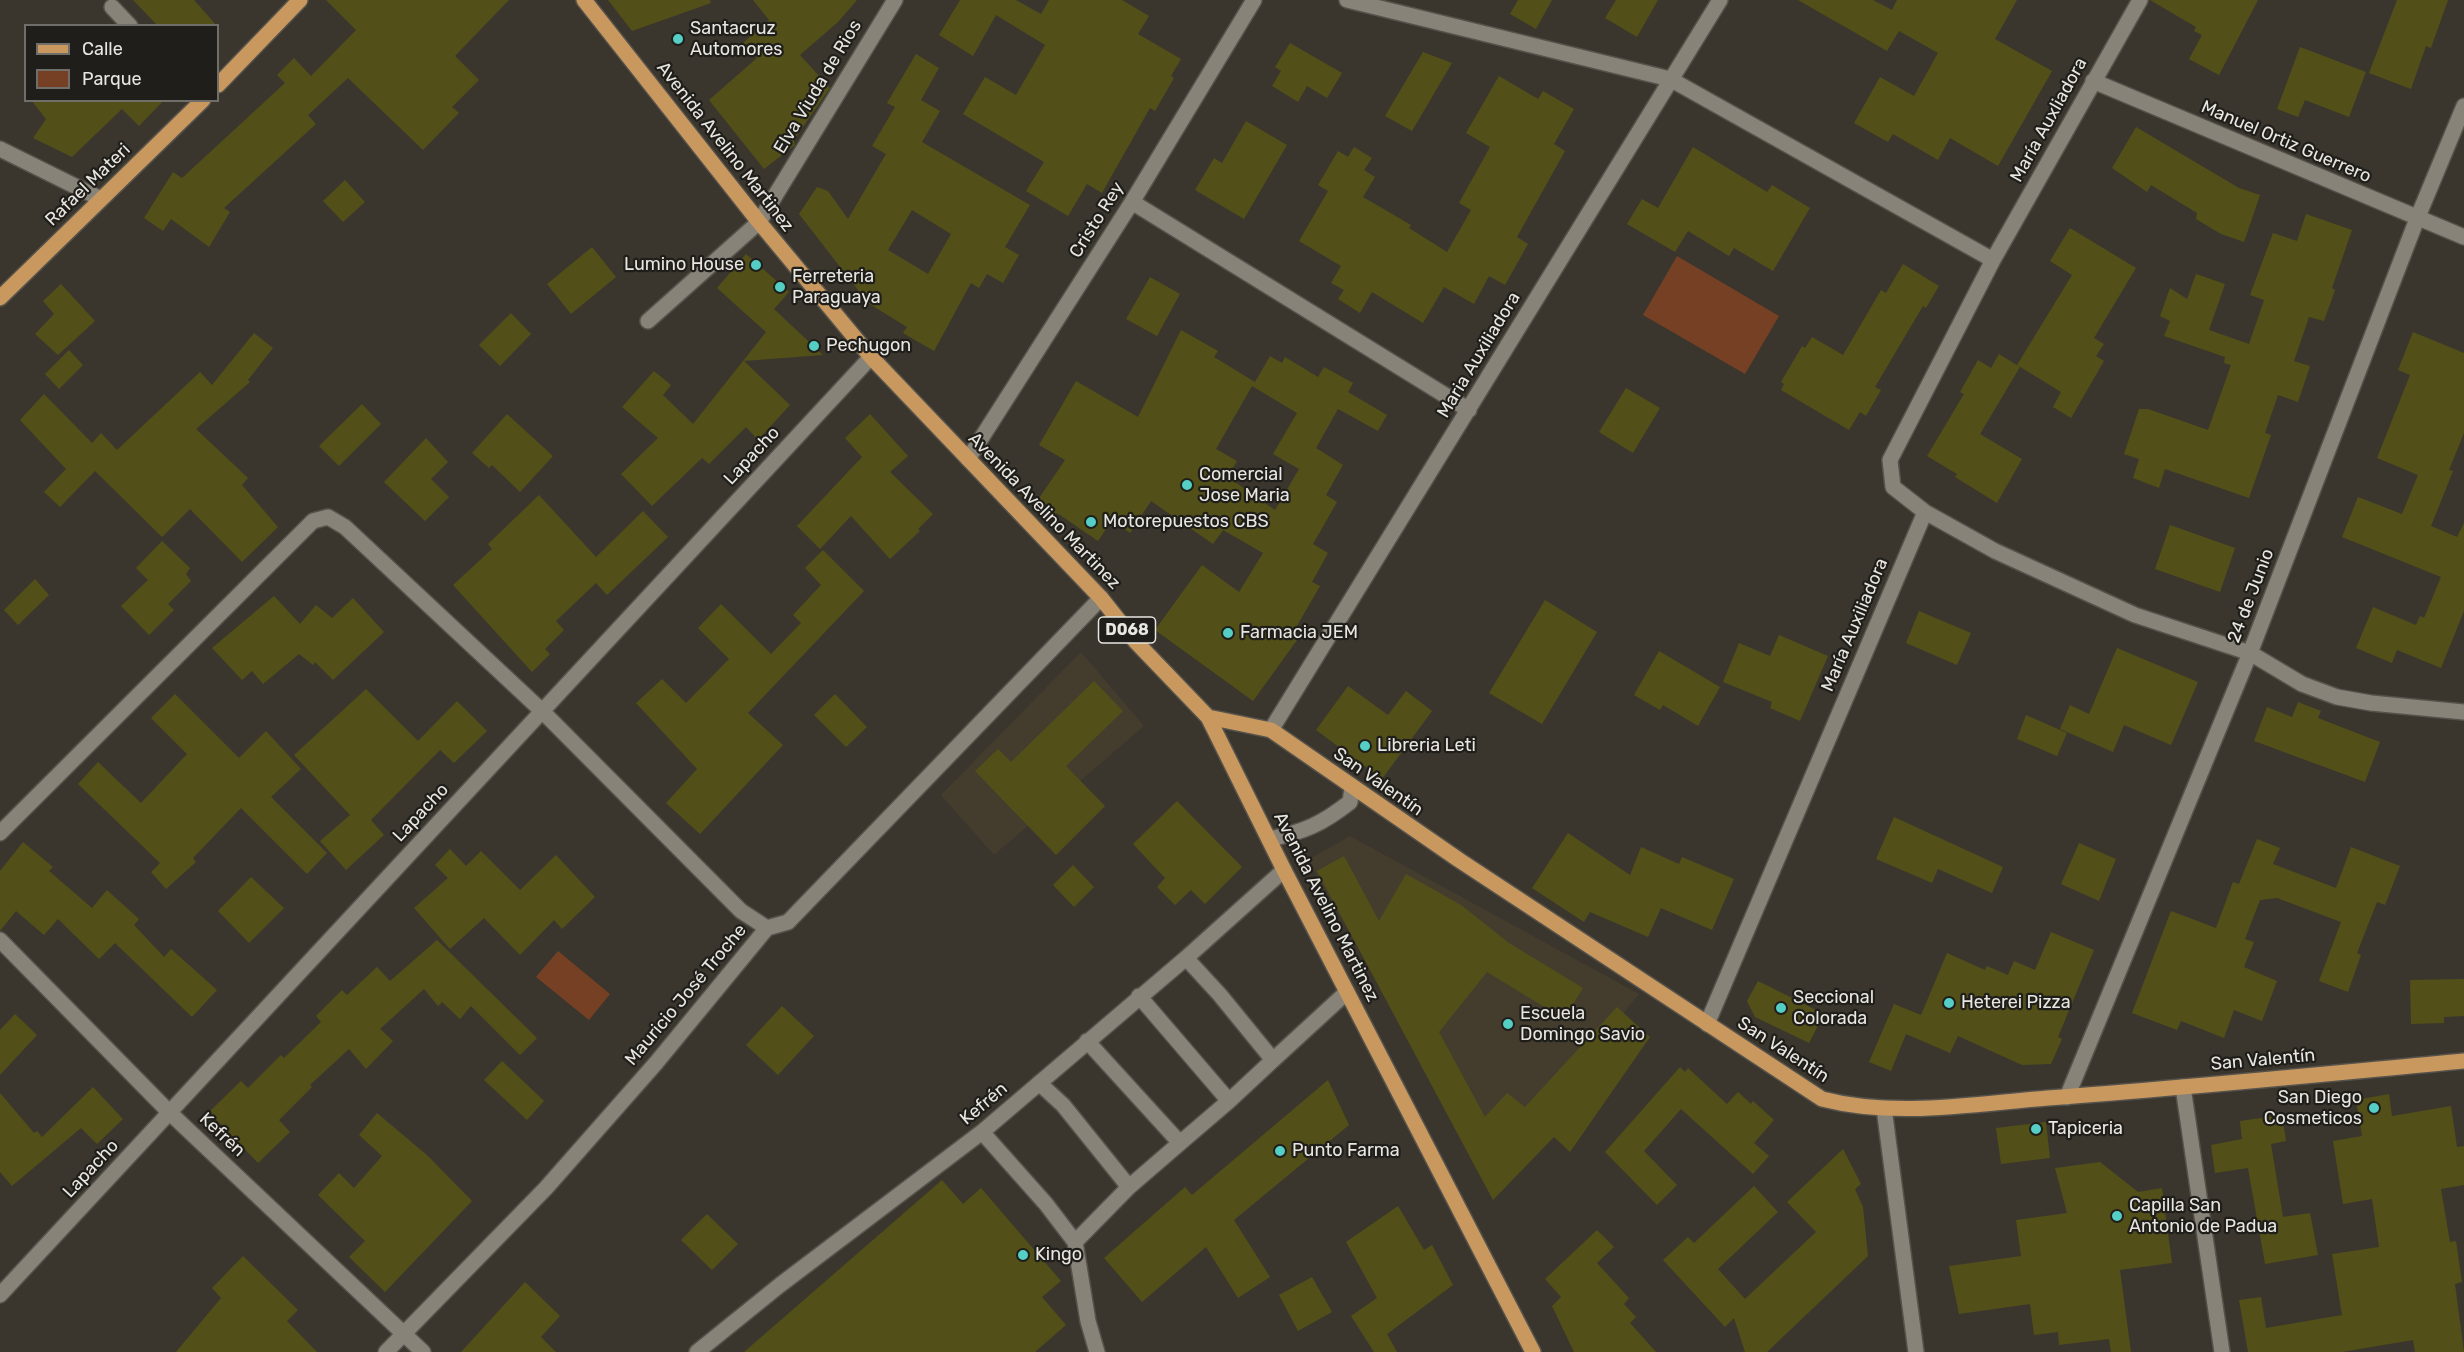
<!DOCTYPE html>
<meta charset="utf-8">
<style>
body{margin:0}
#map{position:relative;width:2464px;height:1352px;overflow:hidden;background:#3a362d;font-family:Rubik,sans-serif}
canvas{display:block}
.legend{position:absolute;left:24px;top:24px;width:195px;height:78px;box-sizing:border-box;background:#1f1e1a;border:2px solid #6f6e69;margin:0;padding:8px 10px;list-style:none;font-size:18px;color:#e8e6e0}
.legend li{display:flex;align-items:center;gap:12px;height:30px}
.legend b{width:30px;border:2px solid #6f6e69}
</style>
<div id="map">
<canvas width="2464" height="1352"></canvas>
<ul class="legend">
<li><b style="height:8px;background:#c8985f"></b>Calle</li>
<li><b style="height:16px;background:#764024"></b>Parque</li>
</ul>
</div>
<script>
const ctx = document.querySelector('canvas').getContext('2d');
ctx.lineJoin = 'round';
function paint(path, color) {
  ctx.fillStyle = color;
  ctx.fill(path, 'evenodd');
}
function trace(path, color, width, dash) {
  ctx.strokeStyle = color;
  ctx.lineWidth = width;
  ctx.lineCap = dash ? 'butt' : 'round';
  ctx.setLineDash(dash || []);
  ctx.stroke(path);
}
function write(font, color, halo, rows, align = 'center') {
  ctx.font = font + ' Rubik,sans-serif';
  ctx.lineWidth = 4.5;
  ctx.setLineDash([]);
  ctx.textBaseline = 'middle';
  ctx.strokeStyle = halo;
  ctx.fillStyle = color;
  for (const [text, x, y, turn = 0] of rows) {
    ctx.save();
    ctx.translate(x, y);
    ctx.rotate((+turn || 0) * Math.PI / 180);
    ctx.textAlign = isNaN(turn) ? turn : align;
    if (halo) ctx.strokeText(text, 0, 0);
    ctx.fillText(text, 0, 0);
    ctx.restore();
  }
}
paint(new Path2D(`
 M1081,652L1144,726L994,855L941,795Z
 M1350,836L1639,994L1590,1054L1481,1163L1308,860Z`), '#443d2e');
paint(new Path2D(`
 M1677,256L1779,316L1745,374L1643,315Z
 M558,951L610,994L589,1020L536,977Z`), '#764024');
paint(new Path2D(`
 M133,0H194L217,26H158Z
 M326,0H509L455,56L479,80L452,107L459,113L423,150L348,78L308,115L316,124L224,208L230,212L209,247L171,219L163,231L144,218L173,172L182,178L285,83L277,75L294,58L311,76L356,30Z
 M608,0H710L711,3L632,31Z
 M753,0H857L838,22L800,55L830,88L794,140L795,145L764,169L709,100L757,58L743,43L769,20Z
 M960,0H1016L1041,14L1049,0H1122L1149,16L1138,34L1181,59L1171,76L1174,78L1155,111L1150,108L1102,193L1087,184L1068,216L1026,191L1044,162L963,114L985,77L1016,95L1045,45L996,15L973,56L939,35Z
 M1518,0H1552L1536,29L1510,14Z
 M1616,0H1658L1637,37L1605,18Z
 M1798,0H1873L1892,10L1897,0H2017L1995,39L2052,71L1998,166L1950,138L1938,160L1893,134L1888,142L1854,123L1880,77L1914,96L1938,53L1899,31L1887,51Z
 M2150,0H2258L2219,75L2189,59L2202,35L2194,31L2196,27Z
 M2397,0H2448L2431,48L2426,46L2411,89L2369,73Z
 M1290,43L1342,73L1327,98L1307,86L1298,102L1272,86L1281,71L1275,67Z
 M2300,47L2366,72L2349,117L2305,100L2298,117L2277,109Z
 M1423,52L1452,63L1412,131L1385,116Z
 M916,54L939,68L921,100L940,111L922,142L1030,205L1005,247L1019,255L1003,283L987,274L979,288L971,283L934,351L903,333L907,327L855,295L858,290L799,214L817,187L828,191L848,219L886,154L872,146L895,107L887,103ZM912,210L951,234L928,274L888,250Z
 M1499,76L1538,99L1543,91L1574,109L1554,144L1565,151L1517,237L1528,244L1505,285L1489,276L1474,304L1444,287L1423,323L1372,292L1360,313L1338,299L1344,290L1331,283L1341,266L1299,241L1328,191L1318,185L1338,151L1348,157L1354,147L1372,158L1364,170L1375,177L1363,197L1411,225L1409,228L1447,252L1471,210L1459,203L1490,147L1466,133Z
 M31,100H164L139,126L122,109L72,157L33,138L46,119Z
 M1246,121L1287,145L1244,219L1195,190L1214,158L1222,163Z
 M2136,127L2239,188L2260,195L2244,242L2221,234L2196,219L2197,213L2151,185L2147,192L2112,168Z
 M1693,147L1767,192L1772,185L1810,208L1773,271L1734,248L1729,256L1688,231L1675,252L1627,224L1642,199L1658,208Z
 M345,180L365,202L343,222L323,201Z
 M2306,214L2352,230L2332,288L2335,290L2324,321L2309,317L2294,361L2310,366L2298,402L2278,395L2265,433L2271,435L2249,498L2165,469L2159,488L2133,478L2139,459L2124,454L2139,409H2148L2208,430L2231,365L2224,363L2225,357L2164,336L2170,321L2160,316L2170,288L2187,299L2196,274L2225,284L2209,330L2249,344L2264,300L2250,295L2273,233L2297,241Z
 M2070,228L2136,268L2094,338L2104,344L2096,356L2104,361L2071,418L2053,407L2061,392L2017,365L2072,275L2050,261Z
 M592,247L616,277L571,314L547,284Z
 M746,254L789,292L774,309L823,355L744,361L790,405L758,440L746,427L709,464L702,458L652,506L621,474L658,438L622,407L654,371L671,385L663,395L693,424L766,332L717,288Z
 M1903,264L1939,286L1926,308L1923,306L1875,387L1881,390L1866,416L1860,412L1849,430L1781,390L1784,384L1781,382L1802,346L1805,348L1812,337L1843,355L1881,290L1886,293Z
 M1150,277L1180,294L1157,336L1126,319Z
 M61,284L95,321L58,355L35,334L54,314L43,301Z
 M511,313L531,334L500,366L479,345Z
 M1181,330L1218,351L1214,357L1255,382L1270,356L1282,363L1285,357L1318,377L1324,367L1353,383L1348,392L1387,415L1378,431L1338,409L1316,448L1343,465L1326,495L1337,502L1313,544L1328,553L1312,582L1320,586L1294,631L1300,636L1253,701L1155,630L1202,565L1239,592L1263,553L1223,530L1213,544L1151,501L1130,533L1112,520L1098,541L1057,513L1054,517L1035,504L1065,460L1039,445L1076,381L1138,417ZM1252,386L1297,413L1273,454L1299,469L1275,510L1228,477L1237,461L1216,449Z
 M2413,332L2464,353V433L2449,470L2453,471L2431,526L2457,537L2464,523V611L2441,668L2397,650L2392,663L2356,648L2373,607L2416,625L2420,616L2424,618L2441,577L2342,537L2358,497L2402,514L2418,475L2377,458L2410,375L2398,370Z
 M254,333L273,348L248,380L250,382L196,429L248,478L242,485L278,527L242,562L190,509L162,537L95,471L60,507L44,492L66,469L20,420L44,394L92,443L101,433L117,450L200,372L212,385Z
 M69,350L83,365L59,389L45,374Z
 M1999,354L2020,367L1980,434L2022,459L1997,503L1955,477L1957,474L1927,456L1964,394L1960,392L1978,360L1991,368Z
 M1626,388L1660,408L1633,453L1599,432Z
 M362,404L381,424L339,466L319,446Z
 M507,414L553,456L520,492L492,465L489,468L472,453Z
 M870,414L908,456L890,472L933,514L918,529L920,531L890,559L851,516L820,549L797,526L862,457L845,438Z
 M426,438L448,462L431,479L449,497L425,521L384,482Z
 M539,495L596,557L643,511L668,537L607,595L596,583L556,621L564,630L545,649L550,654L532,672L453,585L492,549L488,544Z
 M2170,525L2235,548L2220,592L2155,569Z
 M162,541L190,568L186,574L191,581L168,604L174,610L149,635L121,606L148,580L136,568Z
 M823,550L864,591L748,713L783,745L700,834L666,803L697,769L636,703L662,679L686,703L729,659L698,628L721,604L771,654L801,623L793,615L821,585L805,568Z
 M35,579L49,595L18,625L4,610Z
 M274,596L300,624L316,605L332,618L353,598L384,632L333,680L315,662L313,665L299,654L263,684L252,671L242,680L212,648Z
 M1545,600L1597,632L1542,724L1489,693Z
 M1919,611L1971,633L1957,665L1906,643Z
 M1779,635L1828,656L1800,721L1770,708L1772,702L1723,682L1739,643L1770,656Z
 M2117,648L2198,682L2171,745L2124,725L2113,752L2060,729L2070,705L2089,714Z
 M1659,651L1720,687L1698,726L1663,705L1660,710L1634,695Z
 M1094,681L1123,711L1066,766L1105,806L1056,855L975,771L998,749L1011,762Z
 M1348,686L1388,715L1406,691L1432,711L1382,779L1316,730Z
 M366,689L418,741L457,701L487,731L454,763L440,750L371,820L384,835L346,870L320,841L350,815L294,755Z
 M175,694L239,758L266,731L301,769L271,797L327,853L307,874L241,808L193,858L196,862L166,889L151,872L160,863L78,784L98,762L141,803L187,754L151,718Z
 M835,694L867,727L846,747L814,715Z
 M2298,702L2321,711L2318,718L2380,742L2365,782L2254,741L2267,707L2292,717Z
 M2026,715L2067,733L2057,756L2017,739Z
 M1177,801L1242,867L1205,904L1191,890L1175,905L1157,887L1165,878L1133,844Z
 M1894,817L2003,867L1992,893L1938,869L1932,883L1876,859Z
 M1568,833L1630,875L1641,847L1679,864L1682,857L1734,879L1712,930L1661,908L1648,937L1590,912L1584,922L1532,888Z
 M2257,839L2280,848L2273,864L2336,888L2351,847L2400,866L2385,905L2377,902L2357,953L2361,955L2348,992L2319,981L2341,922L2277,898L2260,900L2245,939L2254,942L2244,967L2277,981L2262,1021L2234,1010L2224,1038L2181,1021L2177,1030L2132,1013L2171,911L2216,928L2233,882L2239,884Z
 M23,842L53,867L49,871L92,908L107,890L139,919L134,925L164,957L171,949L217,990L192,1017L115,943L99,959L58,919L44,935L16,911L0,931V871Z
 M2079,843L2116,859L2099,901L2061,884Z
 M450,849L466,866L481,851L520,890L556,855L595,897L562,929L554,920L520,955L484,918L450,949L414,908L448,878L435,865Z
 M1344,856L1379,921L1406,874L1461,905L1509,943L1583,988L1564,1019L1487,972L1439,1032L1485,1117L1507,1093L1525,1107L1617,1007L1650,1037L1570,1152L1554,1137L1493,1200L1317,871Z
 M1073,865L1094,887L1074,907L1053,885Z
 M251,877L284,908L249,943L218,911Z
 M2051,932L2094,950L2058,1037L2062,1039L2051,1064L2022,1065L1958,1036L1950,1053L1906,1034L1891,1071L1869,1062L1894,1004L1921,1015L1947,953L1985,970L1987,966L2008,975L2014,961L2035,970Z
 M437,940L537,1038L520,1055L471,1006L460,1019L442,1002L438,1006L424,989L380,1029L393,1041L366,1069L349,1049L310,1085L312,1087L279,1120L290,1132L258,1163L209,1112L241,1081L248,1088L281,1055L284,1058L321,1022L316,1016L342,990L347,995L377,967L390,981Z
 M2464,979V1016L2444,1017V1023L2411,1024L2410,980Z
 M1758,981L1824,1014L1809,1043L1755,1017L1747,1001Z
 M782,1006L814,1036L778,1075L746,1045Z
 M15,1014L37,1035L0,1075V1030Z
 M502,1061L544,1101L527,1120L484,1080Z
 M1680,1067L1685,1072L1688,1068L1727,1104L1738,1092L1751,1104L1753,1101L1774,1120L1754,1143L1769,1156L1753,1174L1681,1109L1644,1151L1677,1185L1657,1205L1605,1152Z
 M1328,1080L1349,1125L1234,1220L1270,1277L1238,1298L1206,1247L1142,1302L1104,1258L1185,1187L1192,1195Z
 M93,1087L123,1119L97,1144L81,1128L12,1186L0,1172V1093L34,1133L37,1131L42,1137Z
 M2389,1094L2392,1116L2451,1106L2457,1147L2464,1146V1185L2441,1189L2450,1242L2456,1241L2462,1282L2455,1284L2464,1352H2415L2413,1340L2342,1352H2248L2239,1300L2261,1297L2266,1328L2342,1315L2332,1254L2379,1247L2372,1199L2343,1204L2333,1141L2362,1136L2356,1100Z
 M377,1113L428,1156L472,1201L385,1292L349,1257L365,1241L318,1195L339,1173L354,1188L382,1156L359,1135Z
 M2282,1115L2286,1141L2271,1144L2283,1217L2310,1213L2318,1255L2265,1264L2248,1168L2215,1173L2211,1145L2242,1139L2240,1121Z
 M2046,1122L2050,1158L2001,1164L1996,1128Z
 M1843,1149L1861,1184L1855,1189L1863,1207L1868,1256L1767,1352H1745L1734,1318L1725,1327L1663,1260L1688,1237L1694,1243L1754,1186L1778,1212L1718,1269L1745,1299L1816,1232L1787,1202Z
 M2100,1162L2138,1192L2162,1188L2172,1263L2120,1270L2131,1352H2111L2109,1339L2059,1345L2058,1332L2034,1335L2030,1304L1959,1314L1949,1266L2021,1256L2016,1220L2067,1213L2055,1168Z
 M942,1180L963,1204L981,1188L1061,1281L1042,1297L1066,1325L1035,1352H744Z
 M1398,1206L1424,1250L1432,1245L1453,1285L1387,1334L1397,1352H1374L1351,1316L1377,1298L1346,1242Z
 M707,1214L738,1244L712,1270L681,1240Z
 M1597,1230L1614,1247L1597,1263L1629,1298L1624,1304L1636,1317L1630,1323L1656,1352H1574L1552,1306L1561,1297L1545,1279Z
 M243,1256L298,1310L287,1321L317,1352H176L221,1298L212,1288Z
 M1312,1277L1332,1312L1298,1331L1279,1295Z
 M525,1282L560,1316L541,1337L556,1352H461Z`), '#525018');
const minor = new Path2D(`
 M1347,0L1670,79L1993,260
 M112,7L130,26
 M2093,81L2464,237
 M0,149L101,199
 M1132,202L1469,410
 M648,321L759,222L895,0
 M968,459L1132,202L1254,0
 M1925,512L1995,551L2135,615L2250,653L2302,684L2337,697L2371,703L2464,712
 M1271,730L1720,0
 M0,833L313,521L328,517L345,527L542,711L741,911L767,928
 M1269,839C1304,832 1322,824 1350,802L1352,788
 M0,940L170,1113L423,1352
 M1186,958L1220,995L1273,1060L1229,1101
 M1139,996L1229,1101L1180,1143
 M1707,1024L1925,512L1893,487L1890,460L1993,260L2140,0
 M1087,1041L1180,1143L1129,1187
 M1273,1060L1347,992
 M2183,1087L2222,1352
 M2067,1097L2250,653L2417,219L2464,106
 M1884,1108L1916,1352
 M982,1132L1046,1204L1075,1242L1129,1187L1063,1105L1039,1083
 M1075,1242L1088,1321L1097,1352
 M0,1295L871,357
 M386,1352L546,1188L656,1063L767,928L788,922L1101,598
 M697,1352L780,1285L982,1132L1186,958L1284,870`);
const major = new Path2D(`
 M584,0L759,222L871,357L1101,598L1136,642L1208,717L1284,870L1533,1352
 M218,85L300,0
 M0,298L203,100
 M1208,717L1271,730L1459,860L1822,1099C1895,1118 1973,1104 2048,1098C2187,1088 2325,1074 2464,1061`);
trace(minor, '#55524b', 18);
trace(major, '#55524b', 18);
trace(minor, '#878379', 15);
trace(major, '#c8985f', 15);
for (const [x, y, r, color] of [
 [678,39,6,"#55cec5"],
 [756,265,6,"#55cec5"],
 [780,287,6,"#55cec5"],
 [814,346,6,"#55cec5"],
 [1187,485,6,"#55cec5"],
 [1091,522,6,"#55cec5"],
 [1228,633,6,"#55cec5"],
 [1365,746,6,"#55cec5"],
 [1949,1003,6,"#55cec5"],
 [1781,1008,6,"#55cec5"],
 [1508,1024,6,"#55cec5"],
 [2374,1108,6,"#55cec5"],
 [2036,1129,6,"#55cec5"],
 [1280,1151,6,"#55cec5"],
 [2117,1216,6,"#55cec5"],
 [1023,1255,6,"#55cec5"]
]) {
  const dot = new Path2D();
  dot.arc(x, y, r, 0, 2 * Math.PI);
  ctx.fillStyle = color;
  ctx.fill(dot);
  trace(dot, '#1f1e1a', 2);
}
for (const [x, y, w] of [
 [1127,630,57]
]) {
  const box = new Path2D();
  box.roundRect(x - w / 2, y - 13, w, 26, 4.5);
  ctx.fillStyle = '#1f1e1a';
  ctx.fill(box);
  trace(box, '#e8e6e0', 1.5);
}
write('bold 16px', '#e8e6e0', null, [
 ["D068",1127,630]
]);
write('18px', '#e8e6e0', '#1f1e1a', [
 ["Santacruz",690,29],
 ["Automores",690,50],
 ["Lumino House",744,265,"right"],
 ["Ferreteria",792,277],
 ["Paraguaya",792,298],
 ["Pechugon",826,346],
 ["Comercial",1199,475],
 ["Jose Maria",1199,496],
 ["Motorepuestos CBS",1103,522],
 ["Farmacia JEM",1240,633],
 ["Libreria Leti",1377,746],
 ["Seccional",1793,998],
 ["Colorada",1793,1019],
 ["Heterei Pizza",1961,1003],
 ["Escuela",1520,1014],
 ["Domingo Savio",1520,1035],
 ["San Diego",2362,1098,"right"],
 ["Cosmeticos",2362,1119,"right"],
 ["Tapiceria",2048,1129],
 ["Punto Farma",1292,1151],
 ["Capilla San",2129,1206],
 ["Antonio de Padua",2129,1227],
 ["Kingo",1035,1255]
], 'left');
write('18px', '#e8e6e0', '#1f1e1a', [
 ["Elva Viuda de Rios",818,87,-59],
 ["María Auxliadora",2049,120,-61],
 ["Manuel Ortiz Guerrero",2286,142,23],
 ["Avenida Avelino Martinez",725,147,52],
 ["Rafael Materi",88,185,-44],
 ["Cristo Rey",1097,220,-58],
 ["Maria Auxiliadora",1479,355,-59],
 ["Lapacho",752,456,-47],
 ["Avenida Avelino Martinez",1044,511,46],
 ["24 de Junio",2251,596,-69],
 ["María Auxiliadora",1855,625,-67],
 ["San Valentín",1378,782,35],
 ["Lapacho",421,813,-47],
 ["Avenida Avelino Martinez",1326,907,63],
 ["Mauricio José Troche",686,995,-50],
 ["San Valentín",1783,1050,33],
 ["San Valentín",2263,1060,-5],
 ["Kefrén",984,1104,-40],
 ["Kefrén",222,1135,43],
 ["Lapacho",91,1169,-47]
]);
</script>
